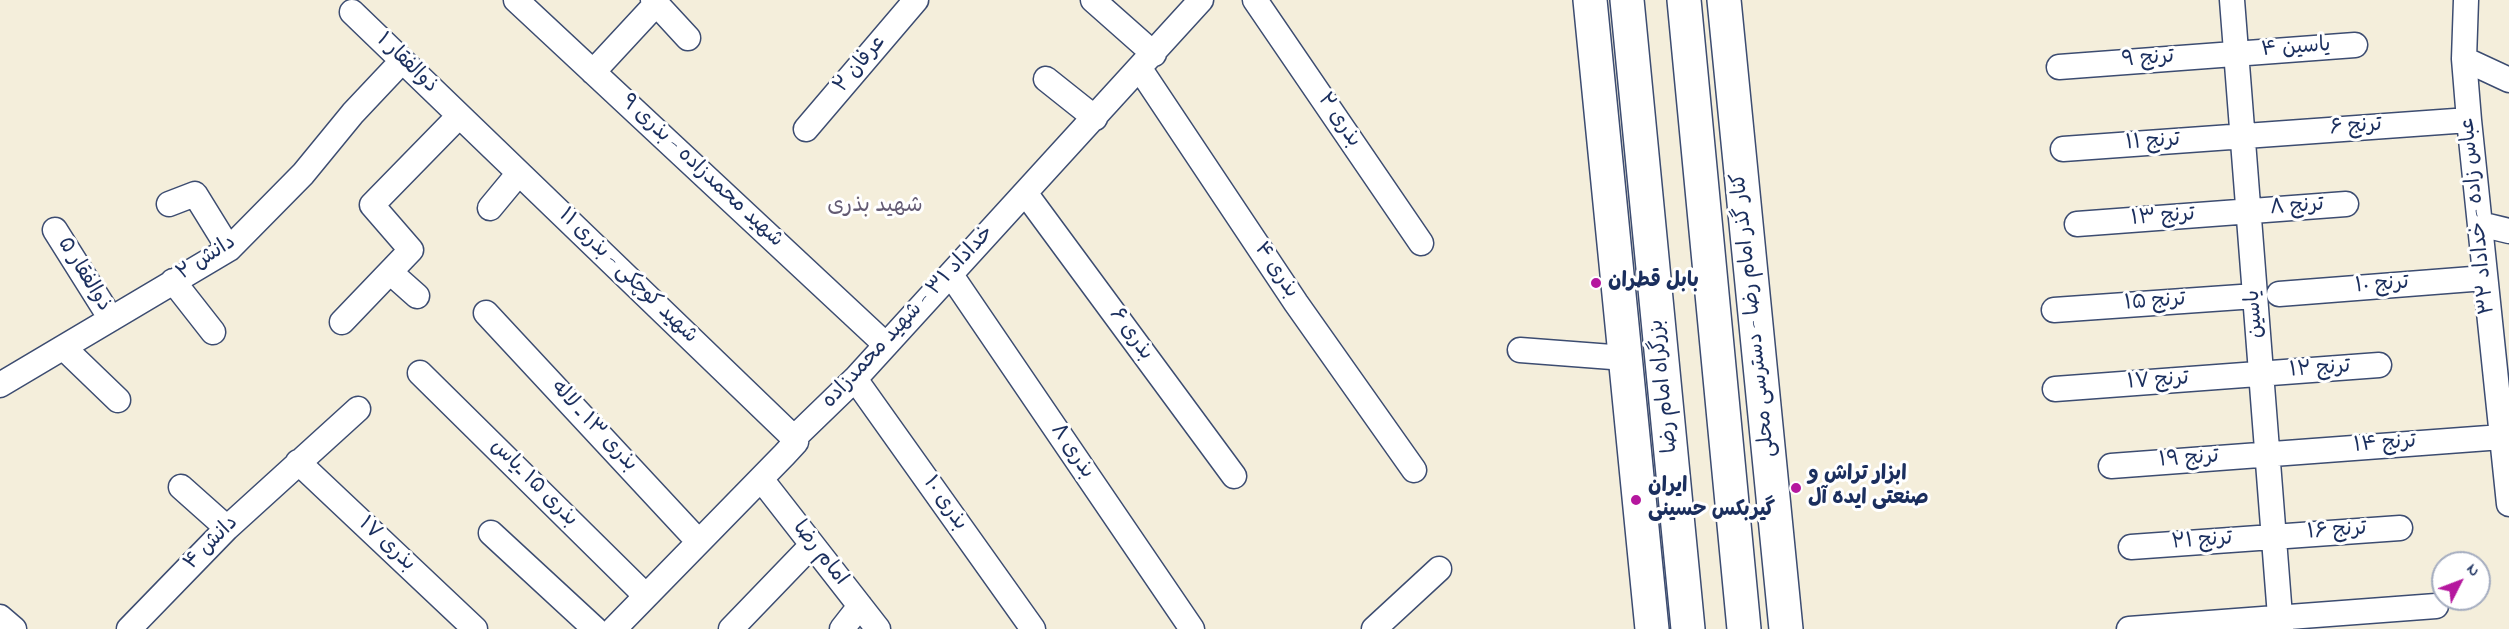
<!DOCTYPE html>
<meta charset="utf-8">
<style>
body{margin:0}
#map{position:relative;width:2509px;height:629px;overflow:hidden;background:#f4eedb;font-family:"Indie Flower",sans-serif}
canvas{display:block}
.north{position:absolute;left:2431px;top:551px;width:60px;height:60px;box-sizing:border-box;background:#fff;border:2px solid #a4acbf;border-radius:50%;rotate:48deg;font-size:16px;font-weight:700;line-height:24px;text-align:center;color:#1b2f5e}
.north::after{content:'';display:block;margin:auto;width:21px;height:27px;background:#b5179e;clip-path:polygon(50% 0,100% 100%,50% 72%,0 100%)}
</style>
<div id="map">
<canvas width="2509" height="629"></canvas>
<div class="north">N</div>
</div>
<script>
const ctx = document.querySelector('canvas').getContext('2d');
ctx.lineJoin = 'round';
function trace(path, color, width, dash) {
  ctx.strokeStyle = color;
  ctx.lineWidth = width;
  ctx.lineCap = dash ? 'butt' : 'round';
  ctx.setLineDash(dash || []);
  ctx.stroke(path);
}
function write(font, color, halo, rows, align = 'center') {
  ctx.font = font + ' "Indie Flower","Playpen Sans Arabic",sans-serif';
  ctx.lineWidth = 6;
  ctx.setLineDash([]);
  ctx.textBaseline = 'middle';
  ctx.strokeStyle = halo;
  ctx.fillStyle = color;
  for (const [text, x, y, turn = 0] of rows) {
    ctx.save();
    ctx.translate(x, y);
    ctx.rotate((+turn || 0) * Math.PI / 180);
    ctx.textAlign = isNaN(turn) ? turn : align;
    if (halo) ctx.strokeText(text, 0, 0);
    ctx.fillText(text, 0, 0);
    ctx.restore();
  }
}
const minor = new Path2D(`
 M516,0L886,345
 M653,0L688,38
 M1093,0L1154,54
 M1255,0L1421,243
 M2232,0L2281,629
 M2466,0L2464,59L2469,120L2509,504
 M352,12L794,438
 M2464,59L2509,80
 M2059,67L2355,45
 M1140,69L1296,303L1414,470
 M593,72L656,4
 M1046,79L1095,118
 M806,129L916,0
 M2063,149L2469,120
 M1026,194L1234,476
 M169,204L195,194L229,249
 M490,208L519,173
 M2077,224L2346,204
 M2480,224L2509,231
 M55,230L111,319
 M390,272L417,296
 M951,275L1192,629
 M173,281L213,332
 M2279,294L2485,278
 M2054,310L2255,296
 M486,313L699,542
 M342,322L411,250L372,205L459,116
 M64,348L118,400
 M1520,350L1625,358
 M420,373L646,596
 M855,379L1033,629
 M0,385L229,249L303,174L353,113L402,61
 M2055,389L2379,365
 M298,462L475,629
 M2111,466L2502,437
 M761,479L878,629
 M181,487L227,528
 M491,533L595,629
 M2131,547L2400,528
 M0,617L14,629
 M129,629L227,528L358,409
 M614,629L784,455L796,442L794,438L855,379L1201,0
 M731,629L812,545
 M842,629L860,606
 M1374,629L1439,569
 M2129,629L2436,606`);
const secondary = new Path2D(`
 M1590,0L1652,629
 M1724,0L1786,629`);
const trunk = new Path2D(`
 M1627,0L1688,629
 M1684,0L1744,629`);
trace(minor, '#3c4c71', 27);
trace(secondary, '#3c4c71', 36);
trace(trunk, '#3c4c71', 36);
trace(minor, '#fff', 24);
trace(secondary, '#fff', 33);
trace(trunk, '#fff', 33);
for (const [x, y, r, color] of [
 [1596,283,6,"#b5179e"],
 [1796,488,6,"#b5179e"],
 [1636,500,6,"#b5179e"]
]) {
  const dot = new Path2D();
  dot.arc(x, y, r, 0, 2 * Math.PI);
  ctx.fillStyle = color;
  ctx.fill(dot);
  trace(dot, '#fff', 2);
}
write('21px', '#1b2f5e', '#fff', [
 ["یاسین ۴",2296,49,-4],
 ["ترنج ۹",2148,60,-4],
 ["ذوالفقار ۱",406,64,44],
 ["عرفان ۲",861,65,-50],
 ["بذری ۲",1338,121,56],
 ["ترنج ۶",2356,128,-4],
 ["ترنج ۱۱",2153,143,-4],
 ["شهید محمدزاده - بذری ۹",701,172,43],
 ["ترنج ۸",2297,208,-4],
 ["عباس زاده - خداداد ۳۲",2479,216,-96],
 ["ترنج ۱۳",2163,218,-4],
 ["دانش ۲",207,259,-33],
 ["بذری ۴",1275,271,56],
 ["ذوالفقار ۵",83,275,58],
 ["شهید کوچکی - بذری ۱۱",627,277,44],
 ["ترنج ۱۰",2382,286,-4],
 ["ترنج ۱۵",2155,303,-4],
 ["یاسین",2256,314,-94],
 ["کنار گذر امام رضا - دسترسی محلی",1755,315,-96],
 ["خداداد ۳۱ - شهید محمدزاده",909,318,-47],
 ["بذری ۶",1130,335,54],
 ["ترنج ۱۲",2320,370,-4],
 ["ترنج ۱۷",2158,382,-4],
 ["بزرگراه امام رضا",1665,386,-96],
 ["بذری ۱۳ ـ لاله",593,427,47],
 ["ترنج ۱۴",2385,445,-4],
 ["بذری ۸",1071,452,56],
 ["ترنج ۱۹",2189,460,-4],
 ["بذری ۱۵ ـ‌یاس",533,484,45],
 ["بذری ۱۰",944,504,55],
 ["ترنج ۱۶",2337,532,-4],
 ["ترنج ۲۱",2202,542,-4],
 ["دانش ۴",212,544,-45],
 ["بذری ۱۷",386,545,43],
 ["امام رضا",819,554,52]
]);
write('bold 21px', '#1b2f5e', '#fff', [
 ["بابل قطران",1608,283],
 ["ابزار تراش و",1808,476],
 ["صنعتی ایده آل",1808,500],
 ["ایران",1648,488],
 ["گیربکس حسینی",1648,512]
], 'left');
write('22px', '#625a72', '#fff', [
 ["شهید بذری",875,207]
]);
</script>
